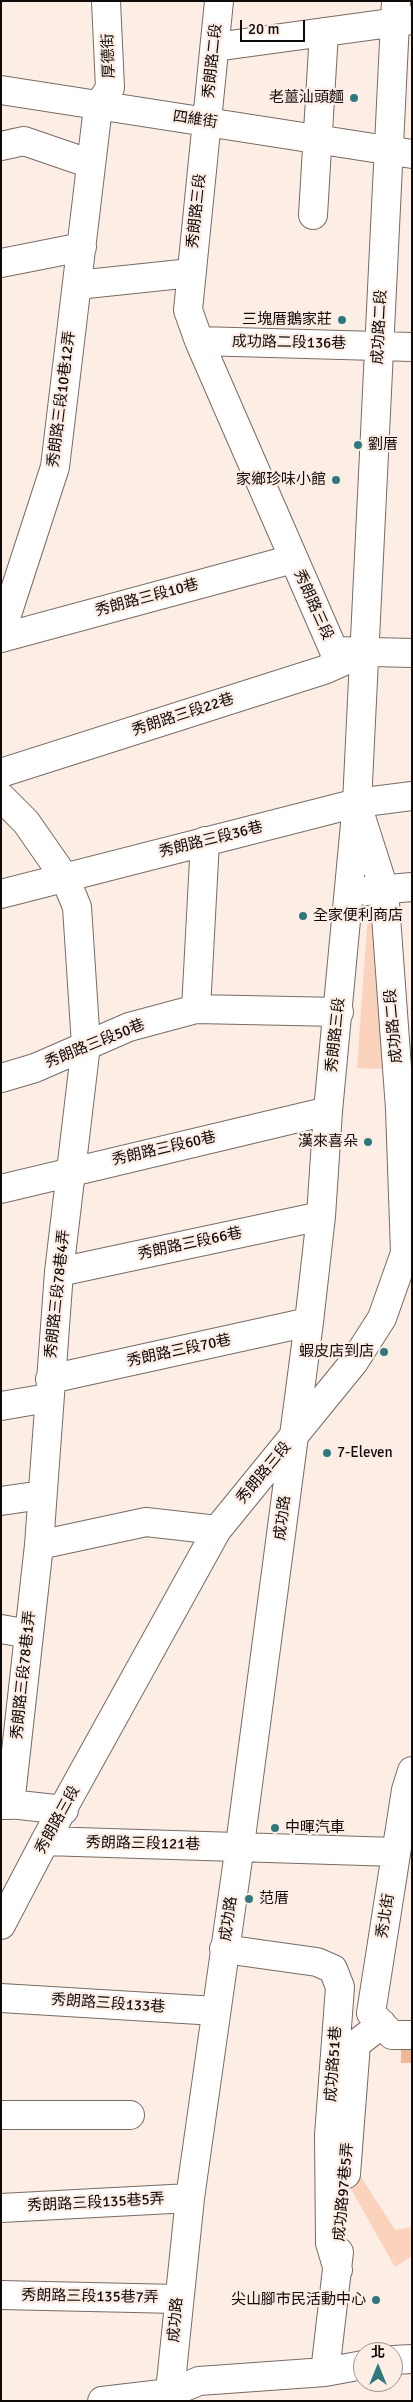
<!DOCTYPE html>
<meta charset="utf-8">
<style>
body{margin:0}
#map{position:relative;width:413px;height:2402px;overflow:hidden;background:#fcede5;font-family:Signika,"Noto Sans TC",sans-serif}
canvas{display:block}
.frame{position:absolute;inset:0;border:2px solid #100b08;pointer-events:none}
.north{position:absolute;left:353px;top:2342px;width:50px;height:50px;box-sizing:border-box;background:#fcede5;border:1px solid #9e938d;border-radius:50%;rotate:0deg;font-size:14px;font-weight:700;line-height:20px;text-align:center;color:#100b08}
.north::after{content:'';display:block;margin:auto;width:18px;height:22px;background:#2f787d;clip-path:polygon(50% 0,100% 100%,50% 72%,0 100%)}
.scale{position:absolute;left:240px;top:20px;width:65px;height:22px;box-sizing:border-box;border:2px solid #100b08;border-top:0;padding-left:6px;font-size:15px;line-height:18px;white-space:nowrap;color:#100b08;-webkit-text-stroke:4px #fcede5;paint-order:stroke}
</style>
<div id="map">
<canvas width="413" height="2402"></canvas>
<div class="frame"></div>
<div class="north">北</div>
<div class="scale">20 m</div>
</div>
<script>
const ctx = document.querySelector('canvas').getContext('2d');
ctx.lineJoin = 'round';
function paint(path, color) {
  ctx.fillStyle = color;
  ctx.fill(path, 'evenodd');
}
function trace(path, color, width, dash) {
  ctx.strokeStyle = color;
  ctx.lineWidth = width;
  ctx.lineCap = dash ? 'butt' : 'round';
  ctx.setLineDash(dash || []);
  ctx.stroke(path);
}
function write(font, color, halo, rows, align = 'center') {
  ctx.font = font + ' Signika,"Noto Sans TC",sans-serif';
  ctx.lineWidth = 4.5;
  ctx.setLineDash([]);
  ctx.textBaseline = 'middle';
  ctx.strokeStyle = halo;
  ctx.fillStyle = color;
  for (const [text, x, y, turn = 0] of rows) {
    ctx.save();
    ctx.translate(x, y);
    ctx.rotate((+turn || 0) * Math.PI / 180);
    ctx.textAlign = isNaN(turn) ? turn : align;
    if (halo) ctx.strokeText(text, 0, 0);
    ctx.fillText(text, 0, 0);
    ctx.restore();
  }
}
paint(new Path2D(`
 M373,920L384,1069L357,1068L367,927L369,921Z
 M354,2166L395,2230L412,2227V2256L395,2267L351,2189Z`), '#fbd2bb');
paint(new Path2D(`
 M401,2048H412V2063H401Z`), '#f1b896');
const minor = new Path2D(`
 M219,1L188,310L199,341L334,651L412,653
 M215,47L412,20
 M1,90L412,154
 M1,146L24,141L91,164
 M313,215L324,32
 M1,263L82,247
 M77,285L191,273
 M199,341L412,347
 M1,633L55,467L98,107L110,88L106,1
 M1,638L293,559
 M1,773L324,670L360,654
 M1,797L26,822L65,878L77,907L86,1045L59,1272L39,1545L10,1805H1
 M366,891L412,887
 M1,894L357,803L412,796
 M196,1009L205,841
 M1,1078L35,1068L129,1027L196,1009L339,1012
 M1,1189L328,1111
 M59,1272L321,1216
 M50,1379L309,1322
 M1,1406L48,1398
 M1,1501L42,1495
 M39,1545L146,1522L217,1530
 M1,1629L29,1634
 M412,1771L406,1790L371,2013L392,2035H412
 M1,1803L64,1810
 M45,1841L396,1852
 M1,1925L45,1841L217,1530L354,1362L382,1318L405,1253L400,1109L384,889L361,817
 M224,1949L317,1962L333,1969L340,1987L329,2135L330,2243L338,2270
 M1,1998L216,2011
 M1,2115H130
 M346,2174L356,2044L382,2024
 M1,2208L190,2198
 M1,2295L178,2299
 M393,2360L412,2359
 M325,2372L339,2252
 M102,2401L170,2393L199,2381L325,2372L363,2365
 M169,2401L190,2198L240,1845L309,1322L321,1216L328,1111L357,803L396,1`);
trace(minor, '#786b64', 30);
trace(minor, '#fff', 28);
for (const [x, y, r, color] of [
 [354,98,5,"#2f787d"],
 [342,320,5,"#2f787d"],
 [358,445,5,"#2f787d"],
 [336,480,5,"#2f787d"],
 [303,916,5,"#2f787d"],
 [368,1142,5,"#2f787d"],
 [384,1352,5,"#2f787d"],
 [327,1453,5,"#2f787d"],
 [275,1828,5,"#2f787d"],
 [249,1899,5,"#2f787d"],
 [376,2300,5,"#2f787d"]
]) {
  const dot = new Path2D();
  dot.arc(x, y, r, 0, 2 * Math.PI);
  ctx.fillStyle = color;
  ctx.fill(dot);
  trace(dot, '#fcede5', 2);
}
write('15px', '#100b08', '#fcede5', [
 ["厚德街",109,56,-92],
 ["秀朗路二段",213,61,-84],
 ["四維街",195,120,8],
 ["秀朗路三段",197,211,-84],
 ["成功路二段",380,327,-87],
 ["成功路二段136巷",289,343,1],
 ["秀朗路三段10巷12弄",62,399,-83],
 ["秀朗路三段10巷",147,598,-15],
 ["秀朗路三段",313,605,66],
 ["秀朗路三段22巷",183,715,-18],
 ["秀朗路三段36巷",211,840,-14],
 ["成功路二段",394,1026,-95],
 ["秀朗路三段",336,1035,-84],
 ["秀朗路三段50巷",95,1044,-22],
 ["秀朗路三段60巷",164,1149,-13],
 ["秀朗路三段66巷",190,1244,-12],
 ["秀朗路三段78巷4弄",58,1294,-84],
 ["秀朗路三段70巷",179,1351,-12],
 ["秀朗路三段",264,1473,-50],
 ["成功路",283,1518,-83],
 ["秀朗路三段78巷1弄",24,1675,-84],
 ["秀朗路三段",58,1820,-61],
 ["秀朗路三段121巷",143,1844,1],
 ["秀北街",386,1916,-81],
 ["成功路",229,1919,-82],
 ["秀朗路三段133巷",108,2004,4],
 ["成功路51巷",334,2064,-86],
 ["成功路97巷5弄",344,2192,-85],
 ["秀朗路三段135巷5弄",96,2203,-3],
 ["秀朗路三段135巷7弄",90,2297,1],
 ["成功路",176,2320,-85]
]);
write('15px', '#100b08', '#fcede5', [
 ["老薑汕頭麵",344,98],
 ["三塊厝鵝家莊",332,320],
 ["劉厝",368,445,"left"],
 ["家鄉珍味小館",326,480],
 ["全家便利商店",313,916,"left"],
 ["漢來喜朵",358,1142],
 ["蝦皮店到店",374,1352],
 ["7-Eleven",337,1453,"left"],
 ["中暉汽車",285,1828,"left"],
 ["范厝",259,1899,"left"],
 ["尖山腳市民活動中心",366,2300]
], 'right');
</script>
